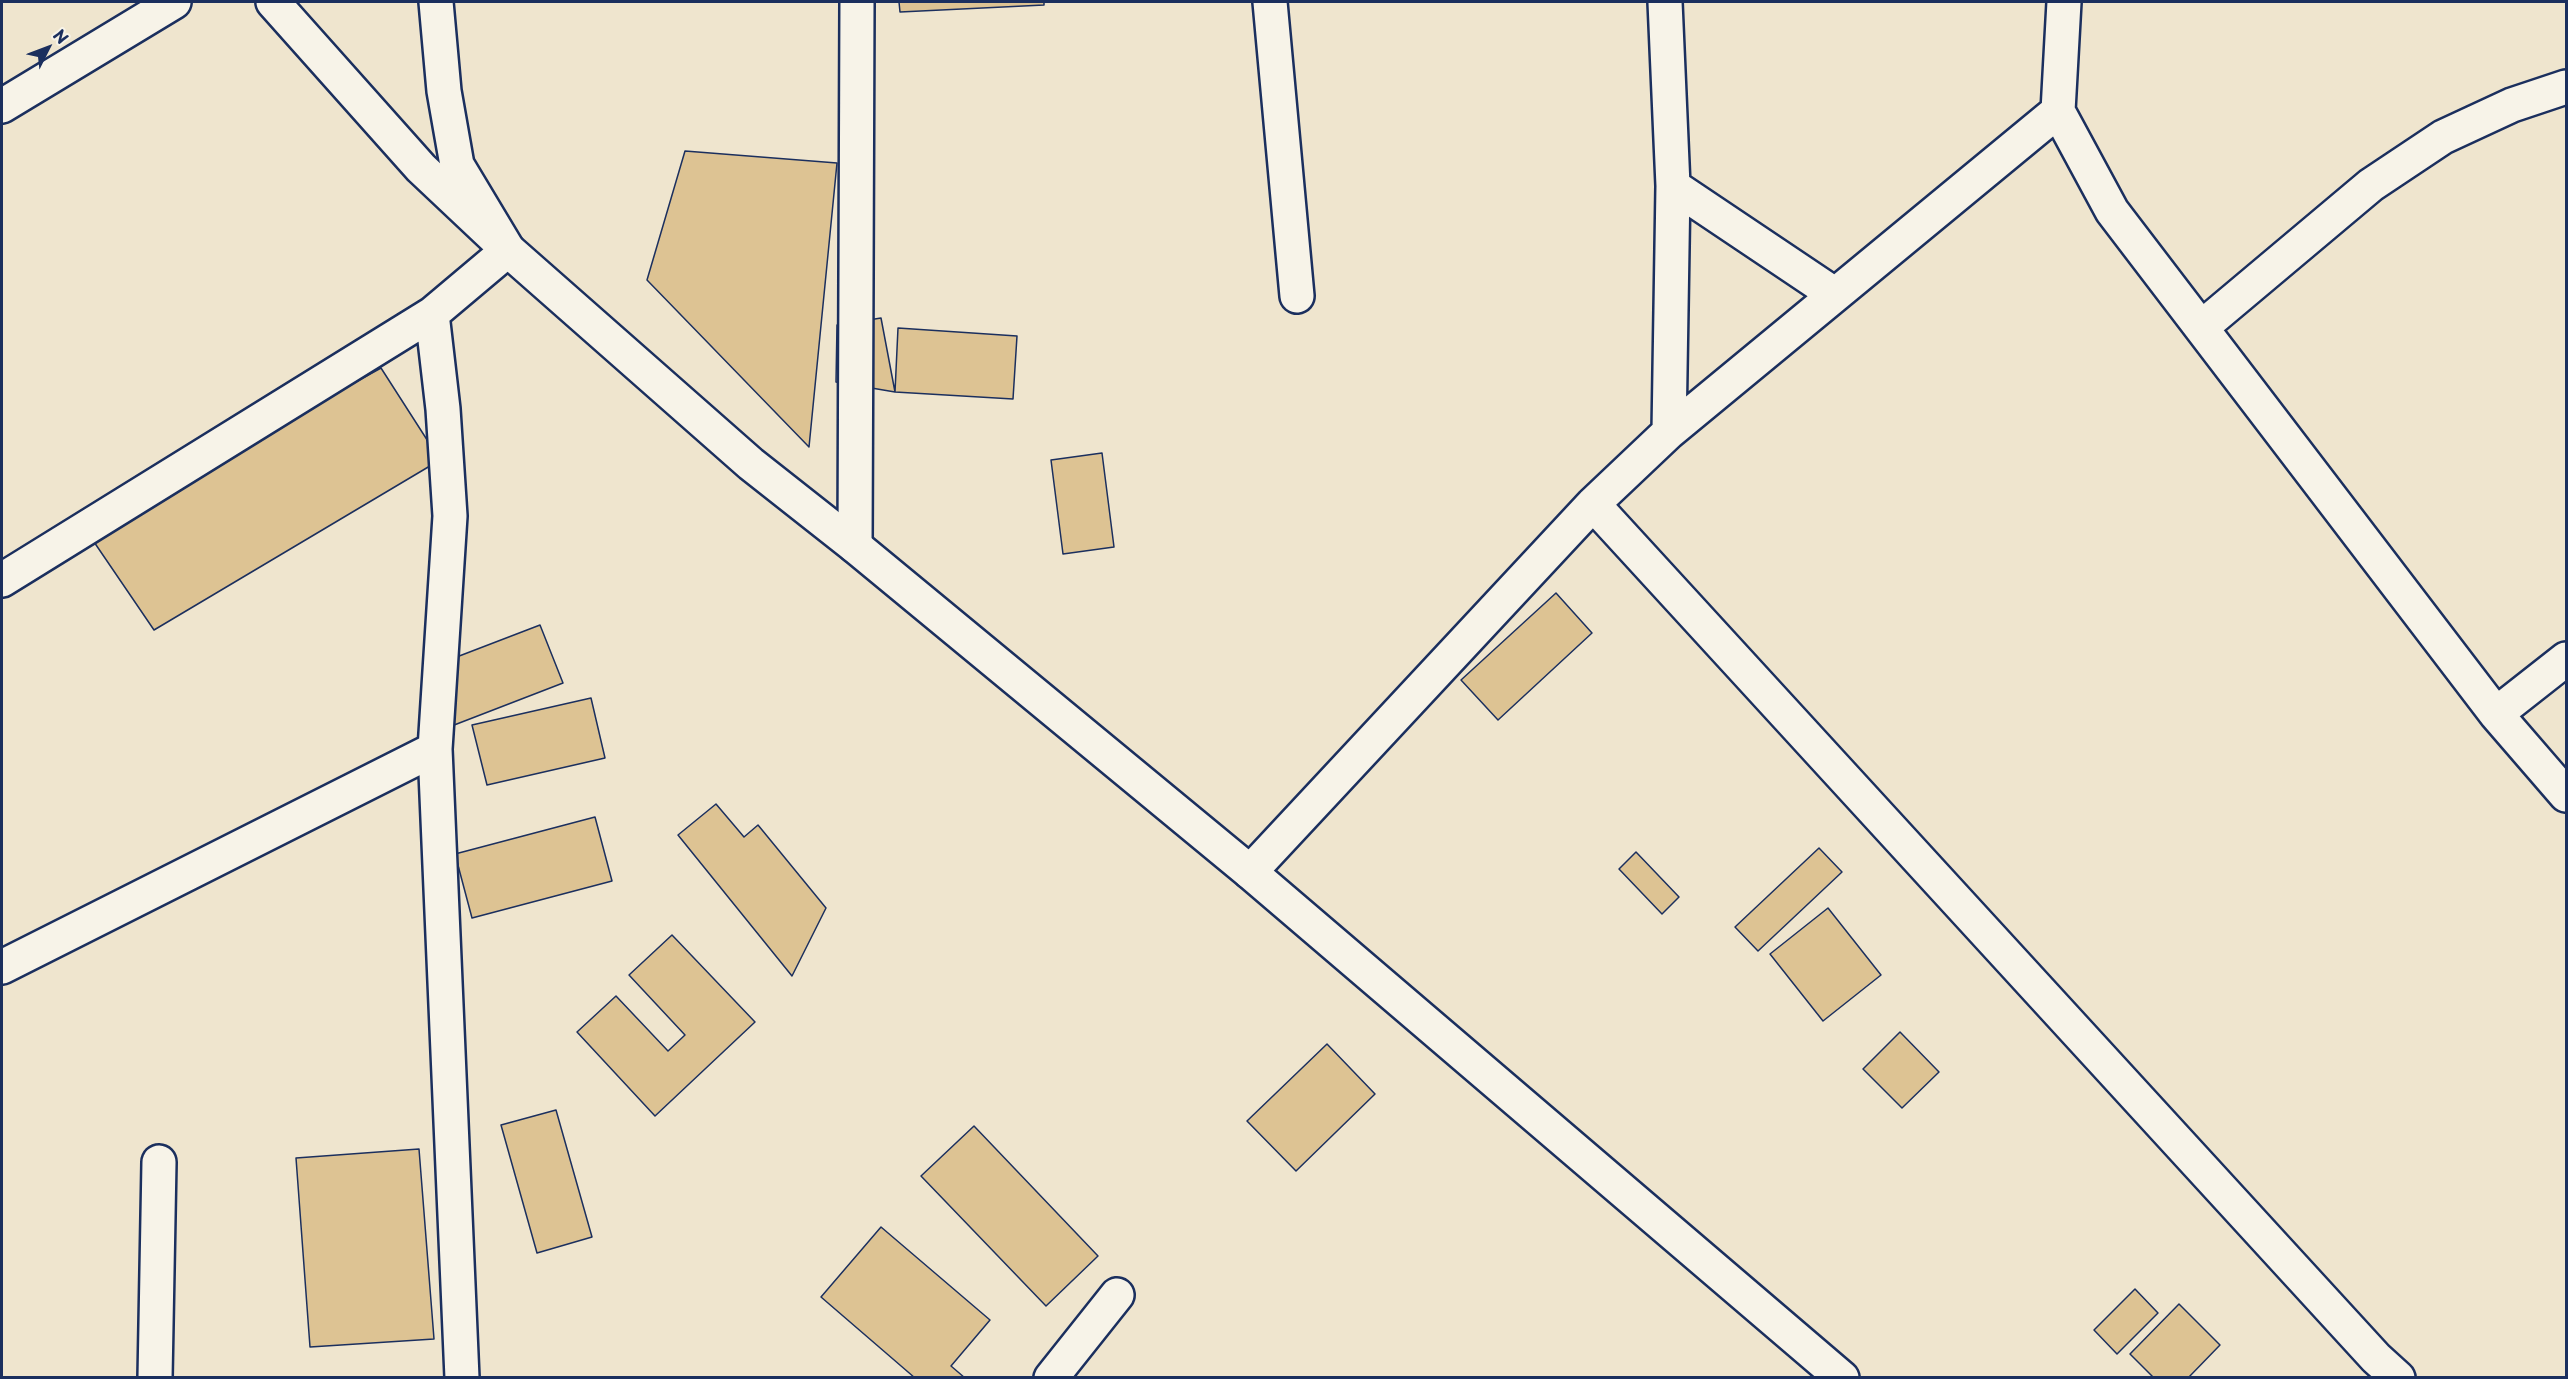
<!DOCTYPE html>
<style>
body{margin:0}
#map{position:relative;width:2568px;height:1379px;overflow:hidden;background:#efe5ce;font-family:"Playpen Sans",sans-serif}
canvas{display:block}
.frame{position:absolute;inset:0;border:3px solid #1b2f5e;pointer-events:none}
.north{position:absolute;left:18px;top:18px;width:60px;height:60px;-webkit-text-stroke:4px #f7f3e8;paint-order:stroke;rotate:48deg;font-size:16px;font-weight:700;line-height:24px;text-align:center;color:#1b2f5e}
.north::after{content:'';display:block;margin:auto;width:21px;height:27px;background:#1b2f5e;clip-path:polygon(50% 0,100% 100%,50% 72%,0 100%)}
</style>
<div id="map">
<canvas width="2568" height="1379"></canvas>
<div class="frame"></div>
<div class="north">N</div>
</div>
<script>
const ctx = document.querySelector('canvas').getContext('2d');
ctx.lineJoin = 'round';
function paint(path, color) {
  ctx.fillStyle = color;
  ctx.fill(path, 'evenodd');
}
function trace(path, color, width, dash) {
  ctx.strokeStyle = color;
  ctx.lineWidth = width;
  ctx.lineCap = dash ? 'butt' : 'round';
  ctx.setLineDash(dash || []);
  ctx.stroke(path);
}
const building = new Path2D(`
 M899,2H1044V5L900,12Z
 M685,151L837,163L809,447L647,280Z
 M881,318L895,392L836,382L837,325Z
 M898,328L1017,336L1013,399L895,392Z
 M381,368L440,460L154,630L92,539L234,449Z
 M1102,453L1114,547L1063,554L1051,460Z
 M1556,593L1592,633L1498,720L1461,680Z
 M540,625L563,683L449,727L454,658Z
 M591,698L605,758L487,785L472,725Z
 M716,804L744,837L758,825L826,908L792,976L678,835Z
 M595,817L612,881L472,918L455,854Z
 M1819,848L1842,872L1758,951L1735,927Z
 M1636,852L1679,897L1662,914L1619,869Z
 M1828,908L1881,975L1823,1021L1770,954Z
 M672,935L755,1022L655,1116L577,1032L616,996L668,1051L685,1035L629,975Z
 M1900,1032L1939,1072L1902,1108L1863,1069Z
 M1327,1044L1375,1094L1296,1171L1247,1121Z
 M556,1110L592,1237L537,1253L501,1125Z
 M974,1126L1098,1256L1046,1306L921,1176Z
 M419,1149L434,1339L310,1347L296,1158Z
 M881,1227L990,1320L951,1366L965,1378H915L821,1297Z
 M2135,1289L2158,1313L2117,1354L2094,1330Z
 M2179,1304L2220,1345L2188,1378H2154L2130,1354Z`);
paint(building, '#ddc393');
trace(building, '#1b2f5e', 1.5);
const minor = new Path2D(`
 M1270,2L1297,296
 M1665,2L1673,186L1669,432
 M2064,2L2058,111L2112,211L2496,714L2566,795
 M2,106L174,2
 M1673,186L1834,294
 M432,314L443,409L450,516L435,749L462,1378
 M2202,327L2371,185L2443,137L2512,105L2566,87
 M1593,504L2376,1358L2398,1378
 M855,546L857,2
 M2,580L432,314L508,250L457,165L444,91L436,2
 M2496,714L2566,659
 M1250,872L1593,504L1669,432L2058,111
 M2,967L435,749
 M155,1378L159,1162
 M1051,1378L1117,1295`);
const major = new Path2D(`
 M273,2L421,168L508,250L751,464L855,546L1250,872L1842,1378`);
trace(minor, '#1b2f5e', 38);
trace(major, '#1b2f5e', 38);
trace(minor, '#f7f3e8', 33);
trace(major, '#f7f3e8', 33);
</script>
